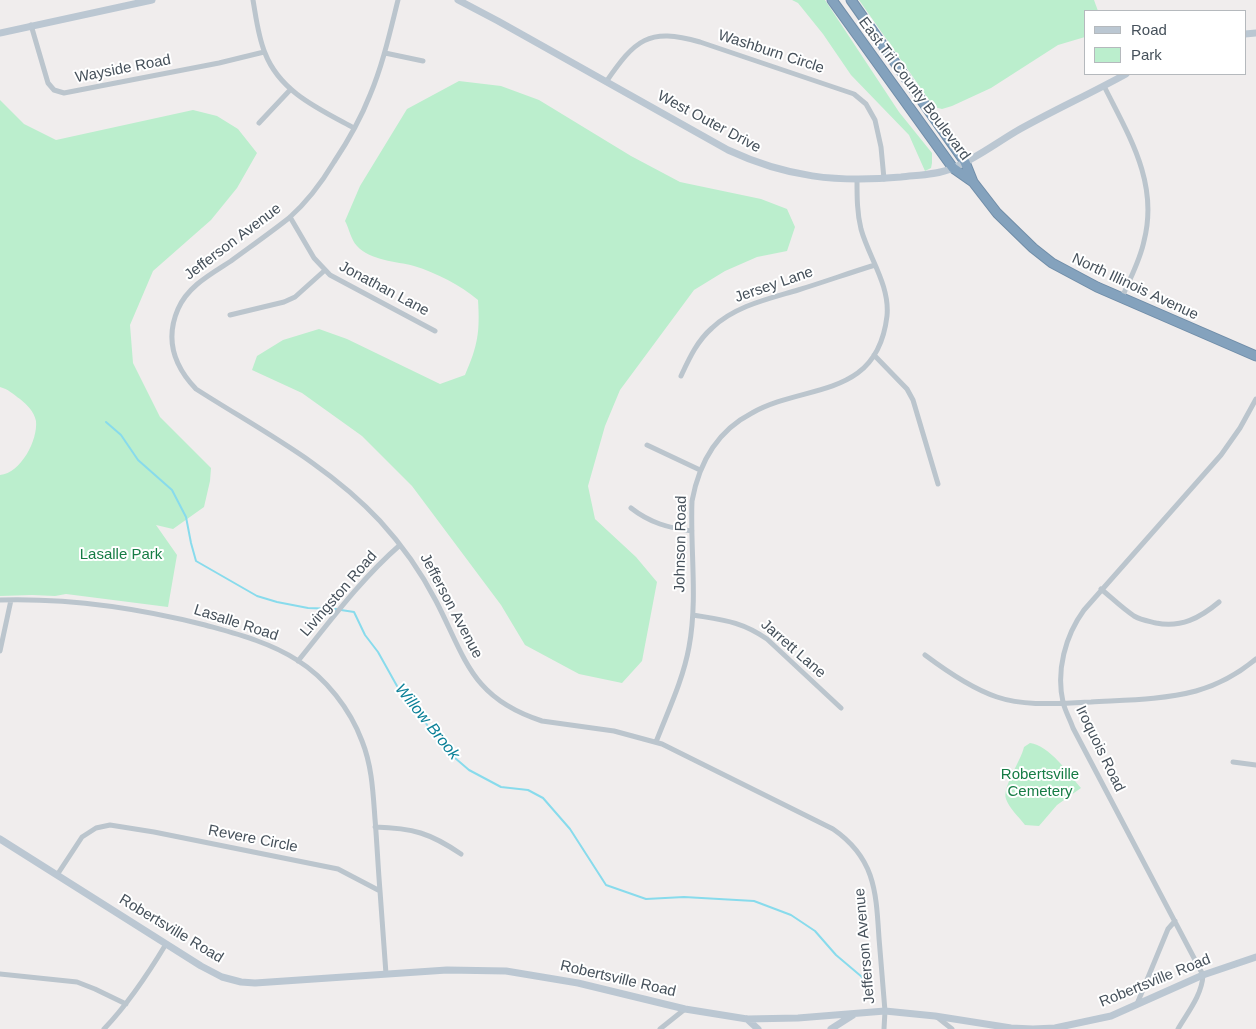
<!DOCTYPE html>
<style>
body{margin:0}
#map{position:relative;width:1256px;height:1029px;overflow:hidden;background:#f0eded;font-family:Helvetica,sans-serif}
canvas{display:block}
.legend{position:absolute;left:1084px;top:10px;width:162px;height:65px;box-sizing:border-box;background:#fff;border:1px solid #b5b9bd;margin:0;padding:6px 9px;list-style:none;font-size:15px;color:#46515b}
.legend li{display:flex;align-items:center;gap:10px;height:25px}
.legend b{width:25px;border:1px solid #b5b9bd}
</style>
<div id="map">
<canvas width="1256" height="1029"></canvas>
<ul class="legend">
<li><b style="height:6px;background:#bbc7d2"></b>Road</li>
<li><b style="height:14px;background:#bbeecd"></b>Park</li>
</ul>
</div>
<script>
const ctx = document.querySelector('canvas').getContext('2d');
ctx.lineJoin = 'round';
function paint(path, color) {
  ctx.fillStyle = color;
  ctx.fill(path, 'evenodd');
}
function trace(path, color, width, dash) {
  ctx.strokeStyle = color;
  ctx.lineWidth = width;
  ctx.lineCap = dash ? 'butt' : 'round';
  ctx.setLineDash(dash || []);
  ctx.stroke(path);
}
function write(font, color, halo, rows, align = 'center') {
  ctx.font = font + ' Helvetica,sans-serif';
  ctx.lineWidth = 4;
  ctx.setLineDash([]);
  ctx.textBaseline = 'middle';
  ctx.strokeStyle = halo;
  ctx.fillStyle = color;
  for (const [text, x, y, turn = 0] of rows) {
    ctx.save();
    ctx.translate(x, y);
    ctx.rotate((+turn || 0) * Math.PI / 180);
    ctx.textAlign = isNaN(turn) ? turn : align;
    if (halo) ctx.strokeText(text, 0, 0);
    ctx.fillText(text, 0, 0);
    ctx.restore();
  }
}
paint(new Path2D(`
 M792,0H825L899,112L932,153V163L931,168L925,171L909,135L851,75L823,34L798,3Z
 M859,0H1094L1098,11H1085V37L1058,45L991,88L952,106L942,109L934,107Z
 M459,81L501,86L539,100L631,156L680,182L761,199L787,209L795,227L787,251L757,257L725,271L694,290L620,390L605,426L588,486L595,519L636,557L657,582L642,661L622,683L579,674L525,645L501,605L412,486L362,436L302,393L252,370L257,356L283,340L319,329L347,339L440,384L465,375C478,345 480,332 478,300C460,285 437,273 414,266C396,261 371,261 357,246C351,240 349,228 345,221L360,186L407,109Z
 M0,100L24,124L56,140L193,110L217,116L238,129L257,153L237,188L211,220L153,271L130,325L133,363L160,417L211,468L210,481L204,507L173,529L156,525L177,555L168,607L66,594L55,596L32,595L0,596V475C21,473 38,440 36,421C34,411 27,405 20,399C13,394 8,389 0,387Z
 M1030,743C1049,745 1069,774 1081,788L1057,805L1039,826L1025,825C1019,817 1009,808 1006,799C1002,787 1021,761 1024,747Z`), '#bbeecd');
trace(new Path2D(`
 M106,422L121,435L138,460L172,490L186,517L191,543L196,561L257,596L277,602L308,608L337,609
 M341,610L354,612L365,635L378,652L397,686L448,752L469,770L501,787L528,790L543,798L570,829L606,885L646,899L684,897L754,901L791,915L815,931L836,955L862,977L872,999`), '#88dbec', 2);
const highway = new Path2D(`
 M832,0L953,168L973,182
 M851,0L965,162L973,182L997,213L1033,248L1052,263L1097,287L1256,356`);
trace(highway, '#708da8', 11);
trace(new Path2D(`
 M253,0C256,17 258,36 265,53C280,92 319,109 354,128
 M398,0C390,32 383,64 370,95C361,118 348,141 334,162C322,182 307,202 289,218C270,233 250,247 231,261C211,274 188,286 178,309C165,339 174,366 196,389C260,430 327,464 380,521C402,545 421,572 436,601C466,659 471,698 542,721L614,731L662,744L833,829C875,858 876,891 879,938C881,962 883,986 885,1011L884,1029
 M31,25L48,83L54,90L64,93L219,63L264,52
 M385,53L423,61
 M606,82C635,40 648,27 700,42L854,94L866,104L875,120L881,147L884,179
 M1104,86C1129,136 1159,183 1144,241C1140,261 1129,280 1122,298
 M259,123L290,90
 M290,217L314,258L330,275L435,331
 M230,315L284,302L295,297L324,271
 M874,355L907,389L913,400L938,484
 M681,376C689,359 697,341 712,328C735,306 768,299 798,290C824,282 849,273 875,265
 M647,445L700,470
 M631,508C650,523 669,528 692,531
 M1101,589C1112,598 1122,608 1134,616C1141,620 1148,621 1156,623C1181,628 1200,618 1219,602
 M0,600C70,598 138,608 205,625C237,634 269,642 297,660C326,678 350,709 362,741C372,766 373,792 375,819C377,843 378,867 380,891
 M693,615C723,620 741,621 767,639L841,708
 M0,651L11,600
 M925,655C945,670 973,689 997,697C1026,707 1061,703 1091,702C1126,700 1162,700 1196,691C1218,685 1239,673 1256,659
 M298,661C331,620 361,579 400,545
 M656,742C668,711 683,680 689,647C698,599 690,549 692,501C699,463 717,431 752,413C805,383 877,400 887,316C890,285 869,258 861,229C857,213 857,197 857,180
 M1233,762L1256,765
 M375,827C413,828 430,833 461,854
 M57,875L82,837L96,828L110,825L154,832L338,869L380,891L386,974
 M0,974L77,982L95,989L126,1004
 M1137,1004L1168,929L1175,921
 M937,1017L952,1029
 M104,1029C129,1003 148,974 166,944
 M660,1029L685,1009
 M1178,1029C1188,1012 1202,995 1203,975L1073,728C1070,719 1065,711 1063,702C1056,671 1065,636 1084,610L1221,455L1240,428L1256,399`), '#bbc5cd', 5);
trace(new Path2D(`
 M458,0L498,21L728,150C786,177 837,183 901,177C918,175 937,175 953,168C975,159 995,144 1015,132C1052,111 1090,94 1126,74
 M0,33L152,0
 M1245,34L1256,33
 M0,839L201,966L222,977L241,982L255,983L447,970L506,971L578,983L685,1009L747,1019L798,1018L885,1011L935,1016L1011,1028L1033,1029L1055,1028L1111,1016L1203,975L1256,957
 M747,1019L758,1029
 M831,1029L853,1015`), '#bbc7d2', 7);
trace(highway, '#84a2bd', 9);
write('15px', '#46515b', '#fff', [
 ["Washburn Circle",771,52,18],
 ["Wayside Road",123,69,-11],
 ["East Tri County Boulevard",914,89,53],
 ["West Outer Drive",709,122,28],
 ["Jefferson Avenue",233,242,-37],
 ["Jersey Lane",774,285,-19],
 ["North Illinois Avenue",1135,287,25],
 ["Jonathan Lane",384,289,28],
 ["Johnson Road",681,544,-89],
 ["Livingston Road",339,594,-49],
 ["Jefferson Avenue",451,606,62],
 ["Lasalle Road",236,623,18],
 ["Jarrett Lane",793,649,41],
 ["Iroquois Road",1100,749,64],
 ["Revere Circle",253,839,11],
 ["Robertsville Road",171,929,31],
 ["Jefferson Avenue",865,946,-95],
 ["Robertsville Road",618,979,13],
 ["Robertsville Road",1155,981,-22]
]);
write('15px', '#167c45', '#fff', [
 ["Lasalle Park",121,555],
 ["Robertsville",1040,775],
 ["Cemetery",1040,792]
]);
write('italic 16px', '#0c8198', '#fff', [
 ["Willow Brook",427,722,51]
]);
</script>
